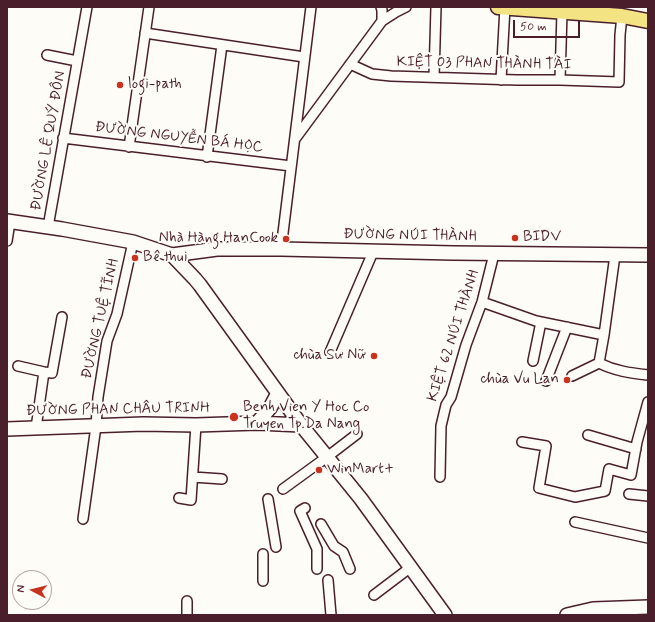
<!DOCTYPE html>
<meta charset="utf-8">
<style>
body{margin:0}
#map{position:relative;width:655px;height:622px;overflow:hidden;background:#fdfcf7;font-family:Mynerve,sans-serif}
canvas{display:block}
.frame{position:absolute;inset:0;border:8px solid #4a1f2b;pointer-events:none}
.north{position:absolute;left:12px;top:570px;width:40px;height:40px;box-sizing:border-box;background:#fdfcf7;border:1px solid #b5a4a5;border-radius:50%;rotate:277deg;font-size:11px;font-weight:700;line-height:16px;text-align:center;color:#4a1f2b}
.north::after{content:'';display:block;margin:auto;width:14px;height:18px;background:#c8321e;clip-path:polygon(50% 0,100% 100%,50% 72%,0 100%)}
.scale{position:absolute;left:513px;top:20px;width:67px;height:18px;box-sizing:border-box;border:2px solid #4a1f2b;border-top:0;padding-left:5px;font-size:12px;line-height:14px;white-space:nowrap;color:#4a1f2b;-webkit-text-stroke:3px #fdfcf7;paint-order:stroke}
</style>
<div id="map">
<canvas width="655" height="622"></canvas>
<div class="frame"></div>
<div class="north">N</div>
<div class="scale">50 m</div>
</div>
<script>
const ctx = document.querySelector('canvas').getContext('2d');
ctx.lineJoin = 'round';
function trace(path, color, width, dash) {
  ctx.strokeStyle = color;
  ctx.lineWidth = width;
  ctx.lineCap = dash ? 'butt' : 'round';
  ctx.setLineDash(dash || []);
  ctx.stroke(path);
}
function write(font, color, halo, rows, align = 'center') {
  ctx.font = font + ' Mynerve,sans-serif';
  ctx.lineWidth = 4;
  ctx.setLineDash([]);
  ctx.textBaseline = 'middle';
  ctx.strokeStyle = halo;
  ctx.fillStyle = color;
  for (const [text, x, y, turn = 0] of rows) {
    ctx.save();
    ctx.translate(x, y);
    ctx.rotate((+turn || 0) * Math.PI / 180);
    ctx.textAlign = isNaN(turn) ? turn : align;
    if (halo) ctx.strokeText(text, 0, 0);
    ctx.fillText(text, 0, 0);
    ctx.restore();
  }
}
const street = new Path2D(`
 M381,7L382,10V21
 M145,33L304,57
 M47,55L77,61
 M350,64L372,74L391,76L517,80H560L619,82L620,35L622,16
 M434,77L436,7
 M501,80L505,7
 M560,80L562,12
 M63,138L291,166
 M295,139L382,21L396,12L406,7
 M129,147L149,7
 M207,157L222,45
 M48,227L87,7
 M7,241L10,222
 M281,249L311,7
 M482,302L536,321L604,335
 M330,352L373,252
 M533,361L541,322
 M599,363L604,335L615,255
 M599,363C615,371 630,373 648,375
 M18,366L44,372L52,373L62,317
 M572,376L599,363
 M546,381L567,327
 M36,428L44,372
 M588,435L636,449
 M522,442L546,446L539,488L575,497L605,491L609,469L631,475L637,442L648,402
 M193,477L222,479
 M440,477L441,426L446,405L451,397L466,345L482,302L494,254
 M283,489L327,457L357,434
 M629,494L648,496
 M179,498L191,500L196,425
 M268,499L276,547
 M305,508L300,511L317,549V569
 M83,519L96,426L98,397L107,341L117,314L133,242
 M575,522L648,538
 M321,524L334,546L343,552L350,569
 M328,580L331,615
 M263,581V554
 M374,595L411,567
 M187,601V615`);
const secondary = new Path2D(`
 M7,221L62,229L133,242L172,255L195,279L200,285L301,425L361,499L445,615
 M172,255L217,249H281L453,253L648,255
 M257,423L270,408L278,393
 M7,429L143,424L196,425L257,423L301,425
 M567,615L593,609L648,607`);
const primary = new Path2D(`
 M498,7L622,16L648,21`);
trace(street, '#4a1f2b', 12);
trace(secondary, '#4a1f2b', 16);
trace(primary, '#4a1f2b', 17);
trace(street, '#fdfcf7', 9);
trace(secondary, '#fdfcf7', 13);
trace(primary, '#f4e382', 14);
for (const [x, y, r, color] of [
 [120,85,4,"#c8321e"],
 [515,238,4,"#c8321e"],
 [286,239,4,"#c8321e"],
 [135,258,4,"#c8321e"],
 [374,356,4,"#c8321e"],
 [567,380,4,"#c8321e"],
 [234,417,5,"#c8321e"],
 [319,470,4,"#c8321e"]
]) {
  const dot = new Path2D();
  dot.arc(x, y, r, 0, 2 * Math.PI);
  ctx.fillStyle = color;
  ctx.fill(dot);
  trace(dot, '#fdfcf7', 1.5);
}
write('15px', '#4a1f2b', '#fdfcf7', [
 ["KIỆT 03 PHAN THÀNH TÀI",484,64,1],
 ["ĐƯỜNG NGUYỄN BÁ HỌC",179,138,7],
 ["ĐƯỜNG LÊ QUÝ ĐÔN",49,141,-80],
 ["ĐƯỜNG NÚI THÀNH",410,236,1],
 ["ĐƯỜNG TUỆ TĨNH",101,319,-77],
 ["KIỆT 62 NÚI THÀNH",454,336,-72],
 ["ĐƯỜNG PHAN CHÂU TRINH",118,410,-1]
]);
write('15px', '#4a1f2b', '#fdfcf7', [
 ["logi-path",128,85],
 ["BIDV",523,238],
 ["Nhà Hàng HanCook",278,239,"right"],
 ["Bê thui",143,258],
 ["chùa Sư Nữ",366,356,"right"],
 ["chùa Vu Lan",559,380,"right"],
 ["Benh Vien Y Hoc Co",243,408],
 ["Truyen Tp.Da Nang",243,425],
 ["WinMart+",327,470]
], 'left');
</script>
